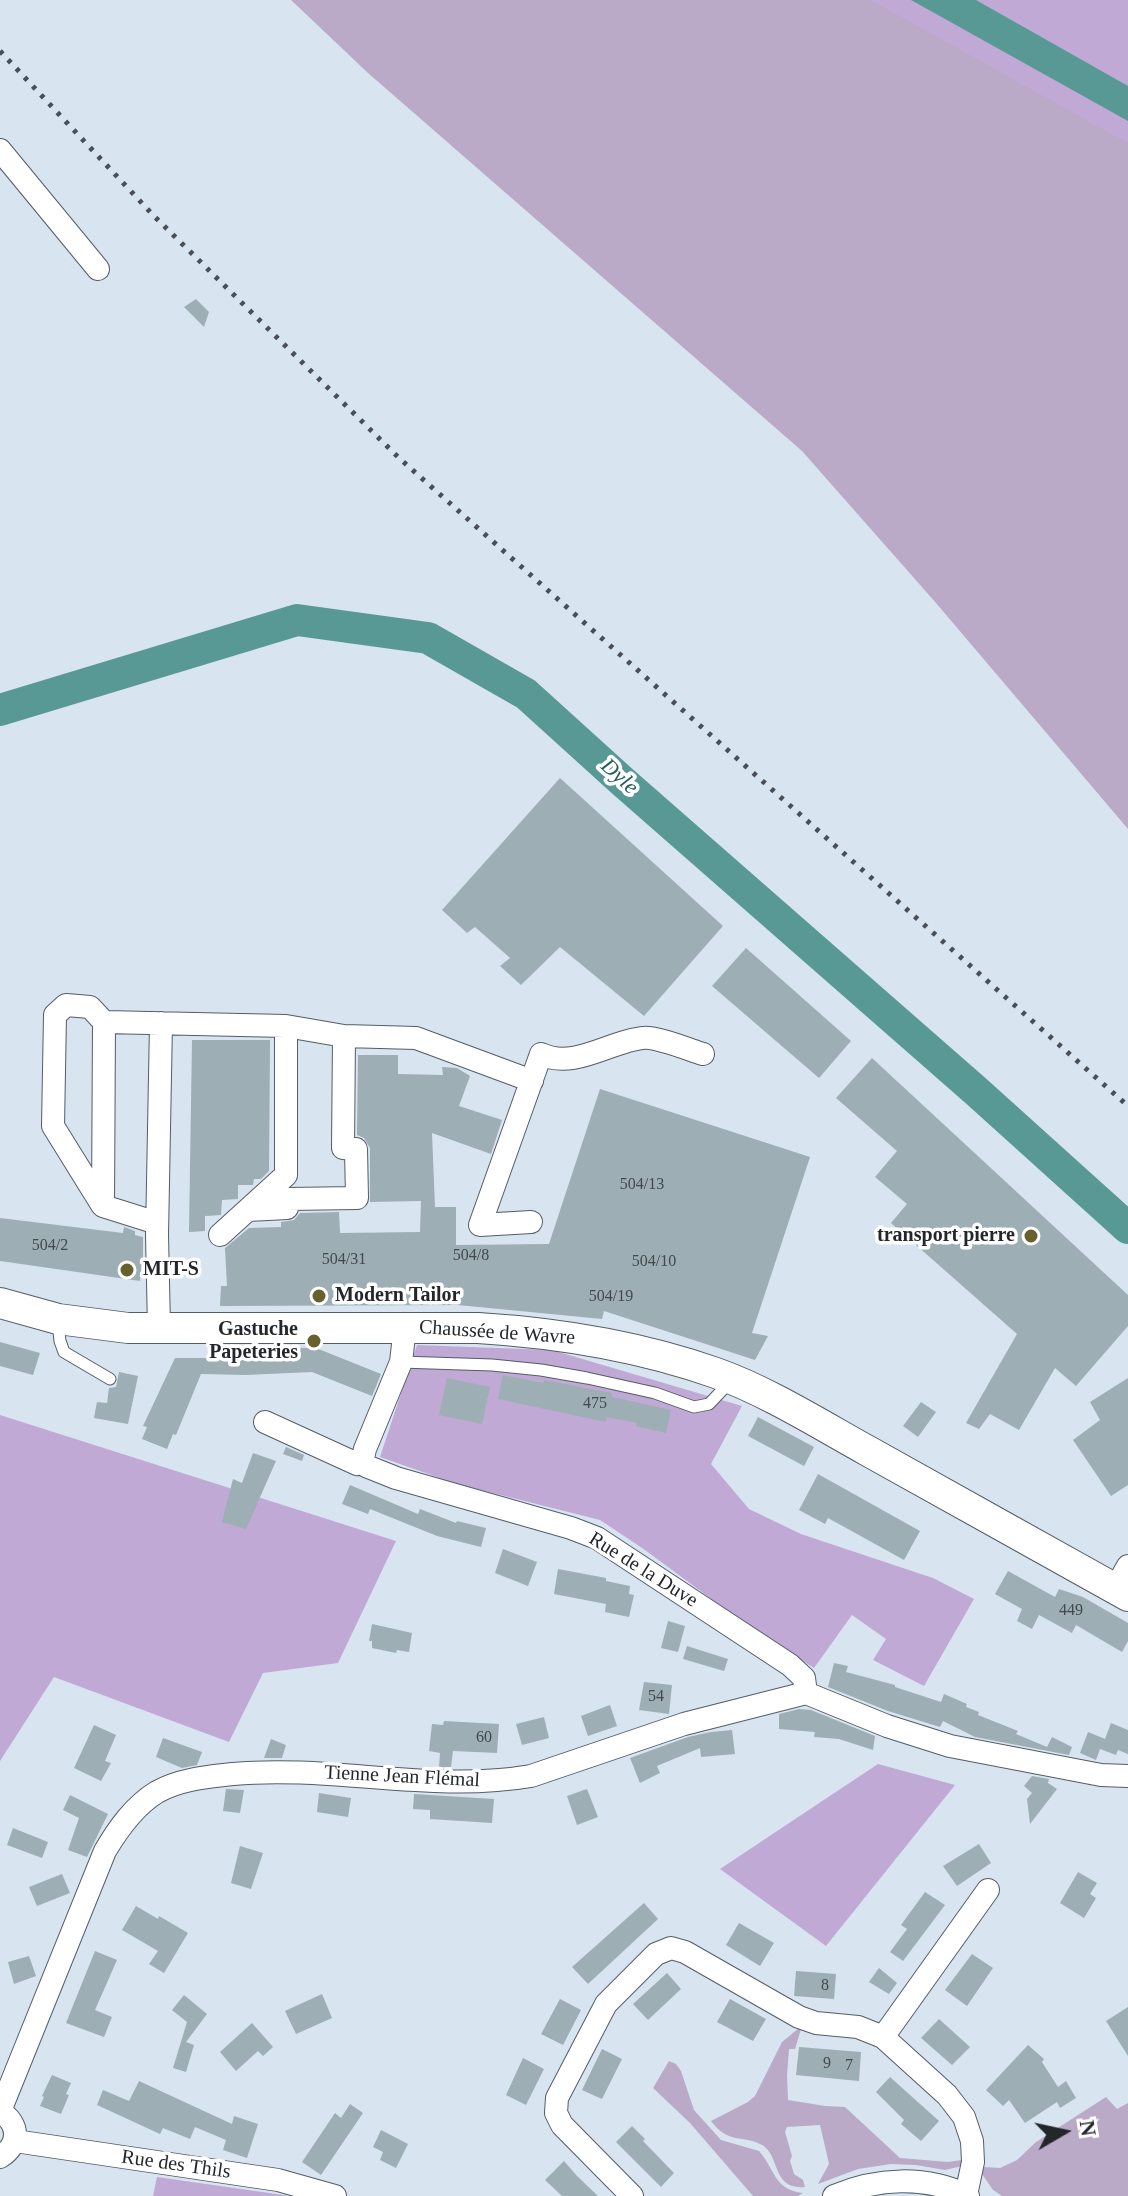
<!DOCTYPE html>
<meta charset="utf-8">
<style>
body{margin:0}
#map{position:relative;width:1128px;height:2196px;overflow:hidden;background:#d9e4f1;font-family:Georgia,serif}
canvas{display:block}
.north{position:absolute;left:1024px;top:2092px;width:80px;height:80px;-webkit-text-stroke:6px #fff;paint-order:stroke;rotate:81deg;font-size:22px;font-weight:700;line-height:32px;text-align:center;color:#23272c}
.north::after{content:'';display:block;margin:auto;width:28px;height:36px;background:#23272c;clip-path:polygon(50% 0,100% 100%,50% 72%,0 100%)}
</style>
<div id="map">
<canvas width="1128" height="2196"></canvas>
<div class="north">N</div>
</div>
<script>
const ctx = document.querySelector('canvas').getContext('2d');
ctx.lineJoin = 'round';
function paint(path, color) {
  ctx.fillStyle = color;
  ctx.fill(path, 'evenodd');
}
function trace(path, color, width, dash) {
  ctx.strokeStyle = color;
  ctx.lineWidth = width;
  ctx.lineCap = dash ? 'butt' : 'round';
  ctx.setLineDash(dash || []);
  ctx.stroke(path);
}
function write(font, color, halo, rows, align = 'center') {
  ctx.font = font + ' Georgia,serif';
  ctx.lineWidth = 7;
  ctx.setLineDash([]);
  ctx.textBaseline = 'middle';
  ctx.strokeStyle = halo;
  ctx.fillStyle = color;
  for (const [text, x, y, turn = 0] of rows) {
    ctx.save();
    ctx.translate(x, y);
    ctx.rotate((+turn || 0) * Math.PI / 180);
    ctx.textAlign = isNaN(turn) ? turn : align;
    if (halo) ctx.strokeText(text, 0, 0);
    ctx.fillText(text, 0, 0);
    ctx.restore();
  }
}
paint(new Path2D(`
 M291,0H876L1128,142V829L936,603L802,451L368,73Z
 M799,2028L801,2029L795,2049H789L787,2076L788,2100L825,2106L845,2107L900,2158L948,2162L962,2160V2166L945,2170L916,2165L891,2164L858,2169L818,2184L829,2164L820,2125L787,2127L785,2132L792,2156L790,2161L794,2174L803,2180L805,2187C771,2190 781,2156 762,2145C742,2134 729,2145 711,2121L748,2102L755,2096L782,2042Z
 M669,2061L676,2064L681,2071L694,2110L721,2140L759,2151C775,2169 774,2190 803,2193L798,2196H753L690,2123L653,2088Z
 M1106,2097L1117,2109L1128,2103V2196H1002L993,2190L982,2174L984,2167L1000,2168L1017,2160L1036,2142Z`), '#baaac7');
paint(new Path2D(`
 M871,0H1128V143Z
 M417,1345L552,1350L742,1406L711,1464L749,1509L801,1534L933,1578L974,1599L924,1686L873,1660L886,1639L852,1615L814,1668L729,1612L645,1550L600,1520L457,1484L380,1457Z
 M0,1415L396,1541L338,1663L263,1673L229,1742L54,1677L0,1761Z
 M878,1764L955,1785L826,1946L720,1869Z
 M157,2177L290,2196H291H153Z`), '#c1a9d5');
paint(new Path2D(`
 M911,0H976L1128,86V121Z`), '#589996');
trace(new Path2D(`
 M0,710L297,620L428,638L526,694L622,781L976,1091L1128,1228`), '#589996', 32);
paint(new Path2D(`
 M196,299L209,312L204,327L184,307Z
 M560,778L723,926L644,1016L560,947L521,985L500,966L510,958L475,927L467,933L442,910Z
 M746,948L851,1041L819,1078L712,986Z
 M192,1040H270L269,1171L261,1179H254L253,1185H238V1199L222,1200L221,1215L205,1216V1231L189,1232Z
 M358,1055H398V1074L443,1075L442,1067L457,1068L470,1076L459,1106L502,1120L491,1154L432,1133L435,1207H456V1245L549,1244L600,1089L810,1157L752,1333L768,1336L755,1360L604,1311L602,1319L458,1305L220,1306L221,1286H227L225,1248L249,1228L281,1227V1222L294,1220L300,1213L339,1212L340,1233L420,1232L421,1201L370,1202V1148L364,1138L357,1135Z
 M872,1058L1128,1295V1326L1076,1386L1055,1368L1019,1430L990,1414L979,1429L966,1423L1017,1334L891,1223L907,1204L875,1177L897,1151L836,1098Z
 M0,1218L123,1233L124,1227L135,1231V1235L143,1237V1255L140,1281L0,1261Z
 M0,1342L40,1353L33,1375L0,1366Z
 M217,1347L316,1348L381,1374L372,1396L312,1372L246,1375L201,1374L176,1435L173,1434L167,1449L142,1439L147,1427L143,1426L175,1358H217Z
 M119,1372L138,1376L128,1424L94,1418L97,1402L107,1403L109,1388L116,1387Z
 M503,1375L543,1383L544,1380L612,1393V1397L671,1410L666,1433L636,1426L637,1423L607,1417L606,1422L498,1399Z
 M447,1378L490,1387L482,1424L439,1415Z
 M1128,1378V1485L1111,1496L1073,1440L1100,1420L1090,1402Z
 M921,1402L936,1412L918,1437L903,1426Z
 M758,1417L814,1447L804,1466L748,1436Z
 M286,1447L304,1455L302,1461L283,1454Z
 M253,1453L276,1461L246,1529L222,1522L233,1479L242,1483Z
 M818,1474L920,1531L904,1560L828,1518L825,1524L799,1510Z
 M350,1485L418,1514L420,1509L456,1523L457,1521L486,1528L481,1547L437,1536L370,1509L368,1514L342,1504Z
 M503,1549L537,1562L528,1586L495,1573Z
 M558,1569L606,1578V1581L630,1586L629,1594L634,1595L629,1617L605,1612L606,1604L554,1594Z
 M1008,1571L1055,1597L1059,1589L1083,1597L1128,1623V1641L1122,1652L1076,1625L1072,1633L1039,1615L1032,1629L1017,1621L1022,1609L995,1594Z
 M668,1621L685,1626L678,1652L661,1648Z
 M372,1624L412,1633L409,1652L397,1650L396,1653L372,1648V1641H369Z
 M687,1646L728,1659L724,1671L683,1659Z
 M834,1663L848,1666L846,1672L895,1685V1687L941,1702L944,1694L967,1704L966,1707L979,1712L978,1715L1018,1731L1016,1734L1047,1747L1052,1737L1072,1747L1069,1755L975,1737L943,1721L940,1727L888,1711L828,1687Z
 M644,1682L672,1685L669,1714L639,1710Z
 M610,1705L617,1726L588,1736L581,1716Z
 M799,1709L811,1710L875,1736L873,1750L839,1739L814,1737L815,1732L779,1729V1714Z
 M544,1717L549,1738L522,1745L516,1724Z
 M444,1721L499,1724L497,1753L453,1751L451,1767H439L440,1753L429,1751L432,1724L443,1725Z
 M1111,1723L1128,1730V1754L1118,1750L1116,1755L1100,1749L1096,1760L1080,1753L1088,1732L1105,1739Z
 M94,1725L116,1735L105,1761L111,1763L101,1781L74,1768Z
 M732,1730L735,1754L701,1757L700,1748L657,1766L660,1773L640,1783L630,1758L688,1737L711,1732Z
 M163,1738L202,1752L197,1765L182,1768L156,1757Z
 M271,1739L286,1745L282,1758H264Z
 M1032,1776L1049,1779L1048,1783L1057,1789L1030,1824L1027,1799L1032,1793L1024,1786Z
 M226,1789L244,1790L240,1813L223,1811Z
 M587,1789L598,1817L577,1825L567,1796Z
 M319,1793L351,1798L348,1817L317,1812Z
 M414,1794L494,1799L492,1823L430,1819V1810L413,1809Z
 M70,1795L108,1814L87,1857L68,1850L79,1818L63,1810Z
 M13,1828L48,1842L42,1858L7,1845Z
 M979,1844L991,1863L957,1886L943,1866Z
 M240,1846L263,1853L251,1889L231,1883Z
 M1078,1872L1097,1883L1090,1894L1096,1898L1084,1918L1060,1903Z
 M62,1874L70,1893L37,1906L29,1887Z
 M925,1892L945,1905L903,1961L890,1952L907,1929L901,1925Z
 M644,1903L658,1919L588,1984L572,1967Z
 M136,1906L158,1919L159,1916L188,1933L164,1973L149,1964L158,1951L122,1930Z
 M739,1923L774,1943L760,1966L726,1945Z
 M95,1951L117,1960L95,2010L112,2017L104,2037L66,2023Z
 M972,1954L993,1968L967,2006L945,1990Z
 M29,1956L36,1976L14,1984L8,1962Z
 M879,1968L897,1983L889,1994L869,1982Z
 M796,1971L836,1974L834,1999L794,1996Z
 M667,1973L681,1989L648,2020L633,2004Z
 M322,1994L332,2018L296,2034L285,2011Z
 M184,1995L207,2014L186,2042L194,2045L186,2072L173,2068L187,2022L172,2010Z
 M560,1999L581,2010L563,2045L541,2034Z
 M730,1999L766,2019L753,2041L717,2022Z
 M1128,2007V2056L1106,2021Z
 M939,2019L970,2047L952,2065L921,2038Z
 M252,2023L273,2047L263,2056L258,2051L236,2071L220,2052Z
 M1028,2045L1044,2059L1042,2062L1058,2087L1066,2081L1076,2098L1060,2108L1057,2102L1025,2123L1009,2100L1003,2106L986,2090Z
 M799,2047L861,2052L859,2081L796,2075Z
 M602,2049L622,2059L602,2099L582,2090Z
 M523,2058L544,2069L526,2105L506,2095Z
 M52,2075L71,2083L66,2094L69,2095L61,2114L40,2106L44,2097L42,2096Z
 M890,2077L939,2121L921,2141L901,2124L904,2120L876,2092Z
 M139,2081L232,2124L234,2116L258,2124L247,2158L223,2150L226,2140L195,2127L190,2139L163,2128L160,2134L97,2105L103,2090L129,2101Z
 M350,2104L363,2113L321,2175L302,2162L335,2113L341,2118Z
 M632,2126L645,2139L643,2141L674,2173L661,2187L616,2142Z
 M381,2130L408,2144L396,2168L380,2160L383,2152L373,2147Z
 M564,2161L577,2176L598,2196H562L545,2180Z`), '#9daeb4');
const lane = new Path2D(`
 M58,1323L60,1341L64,1352L110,1379
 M401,1362L492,1365L541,1370L587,1378L655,1393L694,1407L709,1404L730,1382`);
const street = new Path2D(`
 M0,150L98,269
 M102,1205L53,1126L55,1015L66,1005L90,1007L104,1022
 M248,1210L287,1208V1199L357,1198L356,1149L343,1148L344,1036
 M531,1222L480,1225L541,1054C574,1070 610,1041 643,1038C655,1036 690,1050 703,1054
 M157,1223L103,1206L104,1022L286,1026L344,1036L416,1038L532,1081
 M220,1235L286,1175V1026
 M405,1327L401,1362L365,1449L363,1458L366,1466L396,1478L571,1528L597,1538L790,1665L804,1678L806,1693
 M159,1328L157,1235L161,1023
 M265,1422L357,1464L363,1458
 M1115,1589L1128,1566
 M883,2037L988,1890
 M0,2111L105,1851C118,1829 134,1806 157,1792C180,1779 207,1777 233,1774C332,1765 432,1793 531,1776L684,1724L806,1693L887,1726L950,1746L1101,1775L1128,1776
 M0,2112C20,2123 20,2145 0,2157
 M15,2141L278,2180L335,2196
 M632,2196L562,2125L556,2113L557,2098L606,2004L656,1954L671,1948L685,1952L799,2017L816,2023L858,2027L883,2037L947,2095L964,2117L972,2141L973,2162L966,2195
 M834,2196C876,2178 926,2175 968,2196`);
const secondary = new Path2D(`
 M0,1303L58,1319L128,1328H478C560,1333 639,1346 716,1373C767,1391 821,1425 868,1451C955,1499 1041,1548 1128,1596`);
trace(lane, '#535d68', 13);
trace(street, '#535d68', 24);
trace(secondary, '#535d68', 32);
trace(lane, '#fff', 11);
trace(street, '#fff', 22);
trace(secondary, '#fff', 30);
trace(new Path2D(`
 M0,51L153,215L399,458L1128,1106`), '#4a4f56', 5, [4, 8]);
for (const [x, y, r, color] of [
 [1031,1236,8,"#67612e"],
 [127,1270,8,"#67612e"],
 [319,1296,8,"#67612e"],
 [314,1341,8,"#67612e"]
]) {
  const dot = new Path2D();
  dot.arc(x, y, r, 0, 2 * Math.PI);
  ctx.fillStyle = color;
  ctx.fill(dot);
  trace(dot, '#fff', 3);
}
write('16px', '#42494e', null, [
 ["504/13",642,1185],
 ["504/2",50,1246],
 ["504/8",471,1256],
 ["504/31",344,1260],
 ["504/10",654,1262],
 ["504/19",611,1297],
 ["475",595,1404],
 ["449",1071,1611],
 ["54",656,1697],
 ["60",484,1738],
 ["8",825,1986],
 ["9",827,2064],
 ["7",849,2066]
]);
write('bold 20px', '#23272c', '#fff', [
 ["transport pierre",1015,1236],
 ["MIT-S",143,1270,"left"],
 ["Modern Tailor",335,1296,"left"],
 ["Gastuche",298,1330],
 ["Papeteries",298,1353]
], 'right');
write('20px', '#23272c', '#fff', [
 ["Chaussée de Wavre",497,1333,4],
 ["Rue de la Duve",643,1570,32],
 ["Tienne Jean Flémal",402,1777,3],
 ["Rue des Thils",176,2165,8]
]);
write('italic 22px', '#255d5b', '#fff', [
 ["Dyle",619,777,42]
]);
</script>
